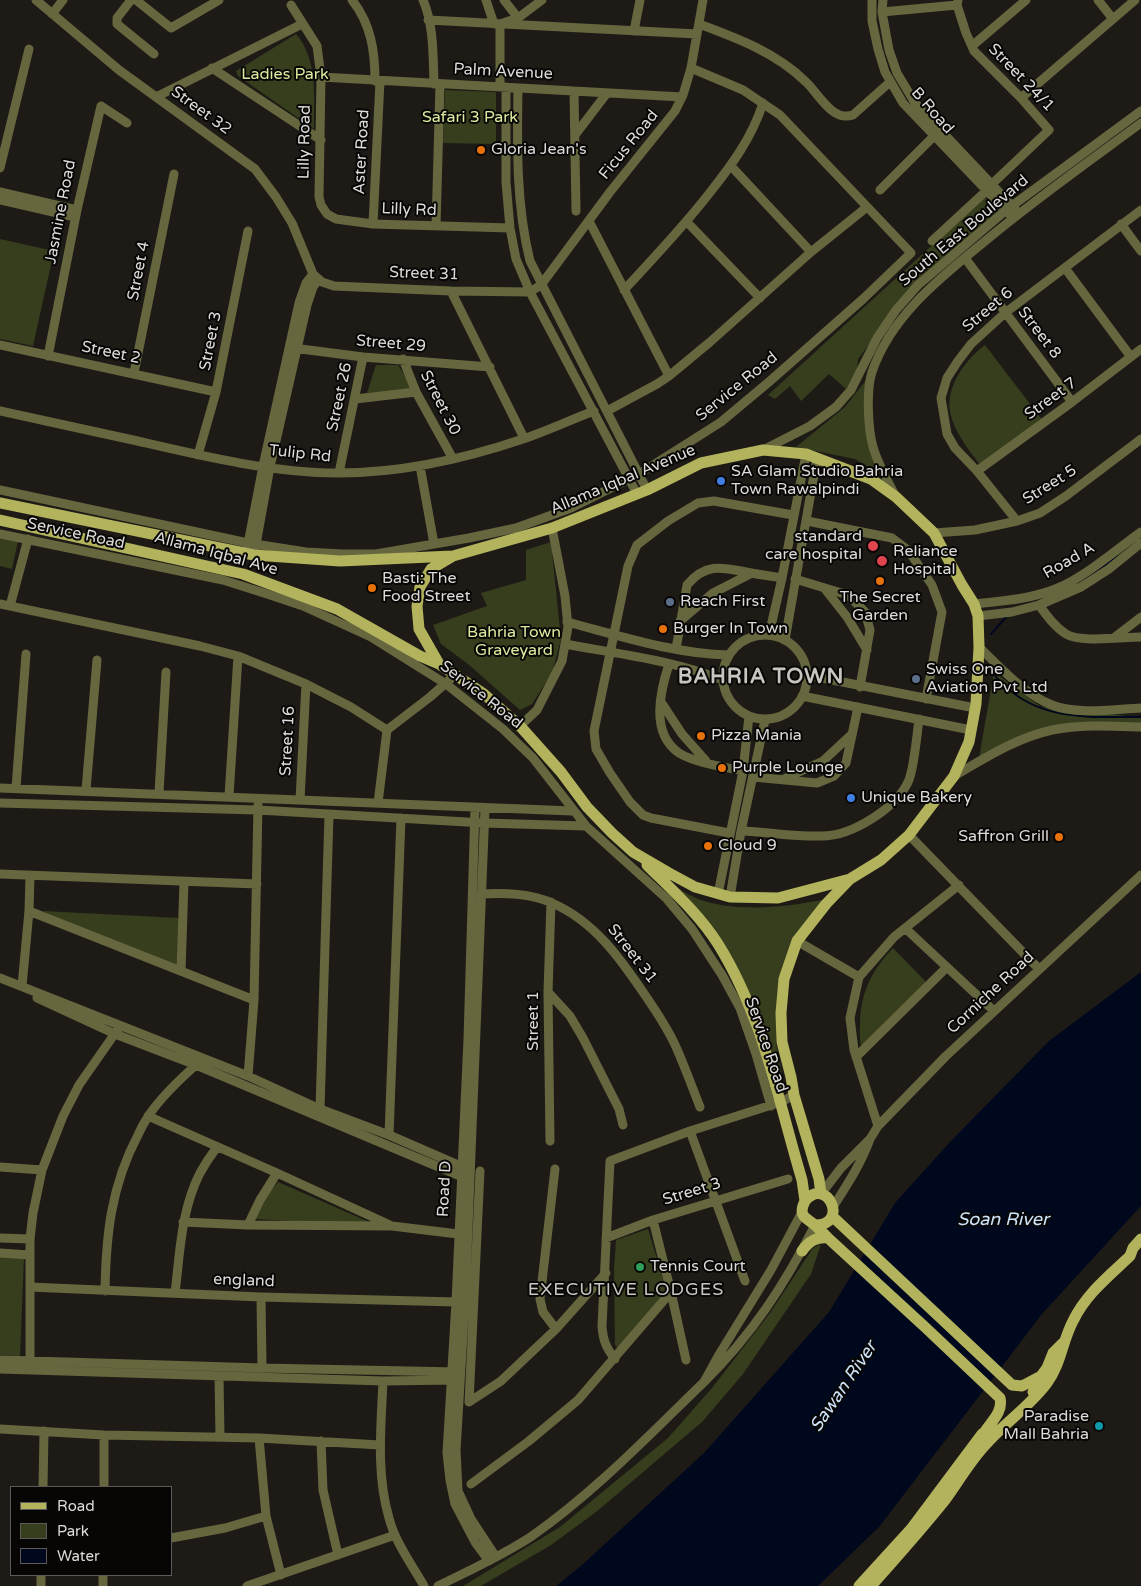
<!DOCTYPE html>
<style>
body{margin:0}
#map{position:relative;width:1141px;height:1586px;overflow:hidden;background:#1e1b17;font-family:"Varela Round",sans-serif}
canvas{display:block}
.legend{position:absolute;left:10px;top:1486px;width:162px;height:90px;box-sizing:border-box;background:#070605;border:1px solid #5d5b5a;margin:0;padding:6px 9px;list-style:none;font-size:15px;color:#dddbd9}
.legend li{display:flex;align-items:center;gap:10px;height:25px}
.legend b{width:25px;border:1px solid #5d5b5a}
</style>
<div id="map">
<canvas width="1141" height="1586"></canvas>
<ul class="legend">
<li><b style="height:6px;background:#b2b35c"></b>Road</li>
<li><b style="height:14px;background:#373e1d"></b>Park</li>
<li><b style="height:14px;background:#00081e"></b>Water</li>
</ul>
</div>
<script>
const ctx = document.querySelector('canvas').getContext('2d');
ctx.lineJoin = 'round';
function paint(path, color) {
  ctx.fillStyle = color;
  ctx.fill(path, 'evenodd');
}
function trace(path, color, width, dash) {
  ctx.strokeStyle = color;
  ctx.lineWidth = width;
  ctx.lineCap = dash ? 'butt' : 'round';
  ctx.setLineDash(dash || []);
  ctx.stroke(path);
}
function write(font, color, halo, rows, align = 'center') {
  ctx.font = font + ' "Varela Round",sans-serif';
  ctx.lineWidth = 4;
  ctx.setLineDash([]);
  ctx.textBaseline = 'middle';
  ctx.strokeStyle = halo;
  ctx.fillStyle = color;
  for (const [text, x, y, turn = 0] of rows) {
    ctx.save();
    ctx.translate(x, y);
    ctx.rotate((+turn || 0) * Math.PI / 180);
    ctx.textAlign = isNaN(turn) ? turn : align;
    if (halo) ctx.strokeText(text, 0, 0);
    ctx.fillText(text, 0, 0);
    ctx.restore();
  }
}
paint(new Path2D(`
 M296,34C318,59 314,98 314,129L238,76L236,71Z
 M445,90L496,92V144L443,143Z
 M985,197L999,213L919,279L858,359L857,374L846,389L829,374L801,401L790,386L775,399L768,395Z
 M0,239L54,251L33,346L0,339Z
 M985,345L1043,421L981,466C969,450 954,432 950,412C946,386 965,360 985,345Z
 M376,365H398L415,390L367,393Z
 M870,375L868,420L882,475L855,459L796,447L845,407Z
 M0,538L18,541L12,569L0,566Z
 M551,542L561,639L552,673L532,704L520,710L468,664L441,644L433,625L487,606L481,593L526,580V550Z
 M994,672L1041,707L1127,716H1141V726L1039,730L979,758Z
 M678,888C684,892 691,896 698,899C736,913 788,907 826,899L790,950L777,993L776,1043L784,1086L779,1087L761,1025Z
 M43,911L179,918L177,966L76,930Z
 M893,948L927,983L862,1049C859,1040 860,1031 860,1022C861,992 872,970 893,948Z
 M278,1182L376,1225L254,1219L265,1197Z
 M648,1229L667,1292L619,1350L615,1345L614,1268L616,1240Z
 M821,1244L811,1274L743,1374L702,1422L596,1512L551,1545L481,1586H463L560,1527L668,1438L712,1388L770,1313L813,1248Z
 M0,1256L24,1257L20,1356L0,1355Z`), '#373e1d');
paint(new Path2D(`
 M1141,972V1206L1042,1314L879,1527L818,1586H556L582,1565L704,1453L829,1312L895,1203L949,1143L1049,1041Z`), '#00081e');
trace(new Path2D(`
 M1084,579L1118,556
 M991,634L1008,615
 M992,672C1031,722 1084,717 1141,717`), '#00081e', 2);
trace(new Path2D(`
 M36,0L119,70L255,169L276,197L292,223L313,274L322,282L334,286L451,291L530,292L541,285L610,192L675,111L683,95L691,68L703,0
 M131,0L117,18V24L154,54
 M136,0L171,28L219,0
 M352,0C371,24 375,51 375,81
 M423,0C434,25 433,57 434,84
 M486,0L494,24
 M504,0L518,18
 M872,0V21L878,49L885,72L903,103L1009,214
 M883,0L882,12L889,50L897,73L915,103L1016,210
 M958,0L957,5L966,33L974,51L1021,98L1049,130L992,184
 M1098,0L1113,19
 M291,5L317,46L321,77L319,197L321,205L327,214L336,219L373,224L510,228
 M882,12L957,5
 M52,14L63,0
 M428,20L697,34
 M699,24C737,38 777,53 806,82C819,94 832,122 853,115L890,82
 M634,31L640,0
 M972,46L1026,0
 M212,68L321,140
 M321,77L682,97
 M500,86V24L518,18L542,0
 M506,87V182L510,228L516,259L530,292L637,494
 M518,88C517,146 516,205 530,261L647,490
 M574,91L576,211
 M156,97L302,24
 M1021,98L1135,0
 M575,135L607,93
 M731,166L811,252
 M0,168L29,49
 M880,190L936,134
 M0,192L77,210
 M0,200L75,217
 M589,221L669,376
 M687,222L760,298
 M373,224L380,81
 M1121,224L1141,251
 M436,226L440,84
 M932,241L986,191
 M965,258L1072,402
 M1065,268L1131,357
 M624,290C653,259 682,228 708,195C731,166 752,138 763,103
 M451,291L524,438
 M0,345L216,392
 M293,348L363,357L490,367
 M48,356L77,210L101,106L127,123
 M403,359L416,392L453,459
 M134,373L174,174
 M355,399L416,392
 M0,411C44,421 89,430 133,440C198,455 271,473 338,473C401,473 464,459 523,439C547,431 570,420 594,411
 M607,411L657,384L669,376L710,342L811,252L867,207
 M763,450L810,426L836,407L851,390L877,338L896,310L918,285L1005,211L1141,111
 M198,455L216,392L248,231
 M420,466L434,544
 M977,471L1072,402L1141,349
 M339,473L363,357
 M0,490L248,543L306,552L343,554H376L469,538L516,528L571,508L639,474L721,422L770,381L863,299L911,253L780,115L743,90L691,68
 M895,495C887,480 878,464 873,447C868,429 866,390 872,372C891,316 940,278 984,242C1034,200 1088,162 1141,123
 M807,521L892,538L908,550L932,585L942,612L926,699
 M1017,521L977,471L955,448L947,434L941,398L947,378L958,361L971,344L1005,313L1141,210
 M934,533L975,530L1017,521L1040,513L1066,496L1141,439
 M0,534L223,580L267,594L303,606L371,637L446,684L503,729L533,758L586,826L667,899L692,929L722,975L740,1008L756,1054L771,1106
 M247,549L263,466L299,303L306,283L313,274
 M255,550L270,467L307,305L313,287L319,279
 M795,579L848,595L865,612L870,630L860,687
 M825,589L847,617L867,650
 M0,604L200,646L238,656L306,684L351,707L387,730
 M974,604C1002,601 1032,599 1058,588C1085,577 1117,549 1141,532
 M1039,605C1047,616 1055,627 1066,634C1080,643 1123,637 1141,637
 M10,606L28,539
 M978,616L1012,612L1039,605L1081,587L1109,569L1141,543
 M680,621L713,593L752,573
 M567,622C620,636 675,654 729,655
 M769,635L782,578L806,454
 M723 677a42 42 0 1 1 84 0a42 42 0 1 1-84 0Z
 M1115,637L1141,617
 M785,640L817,458
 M565,644C618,654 673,660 723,680
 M979,647C1001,668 1024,694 1052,705C1077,715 1114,709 1141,708
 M676,649L687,585C707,561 724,568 751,573C761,575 772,576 782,578
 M669,664C660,692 650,733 679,753C695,763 725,767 743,771
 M807,675L975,708
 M802,696L971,730
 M661,702L682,734L706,761
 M520,726L537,710L562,661L568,627L565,596L552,528
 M954,776C985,758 1016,738 1052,730C1081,724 1112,726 1141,727
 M753,777L817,783L834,776L846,763L858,707
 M784,779L823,761L852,734
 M0,788L572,811
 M16,788L26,654
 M86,790L97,660
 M159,793L166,672
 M229,796L238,656
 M300,800L306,684
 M0,803L258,810L484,823L586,826
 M378,803L387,730L430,697L455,675
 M475,808L468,1039L456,1302L447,1453L450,1480L455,1504L475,1542L489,1561
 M485,808L465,1301L456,1450L458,1491L471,1519L496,1557
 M741,831C768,832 795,837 822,836C852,836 897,808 909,780C914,767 917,735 919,719
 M729,833L651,818L643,815L630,802L610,773L596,749L594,731L628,566L637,545L668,521L698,503L714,501L793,515
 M909,835L1039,969
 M0,874L257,884
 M481,894C505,893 530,893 552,903C594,921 620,958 645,995C656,1011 668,1029 676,1047C685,1067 692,1087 700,1107
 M718,894L743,771L749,716
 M730,897L741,831L765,720
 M29,911L254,1000
 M905,928L994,1011
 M797,941L859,977
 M181,971L184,882
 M0,978L248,1076L320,1109L389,1135L465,1168
 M22,986L29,911L30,876
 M548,992L570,1016L583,1038L619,1109L623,1125
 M37,998L115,1034L196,1065L465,1178
 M856,1057L947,967
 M248,1076L254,1000L258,805
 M320,1109L329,815
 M148,1116L277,1173L390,1225
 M878,1126L854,1050L850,1018L859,977L894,937L959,885
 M690,1131L745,1281
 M389,1135L401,818
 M870,1139L878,1126L946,1056L1141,875
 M550,1141L548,992L551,902
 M0,1167L42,1170
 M555,1169L540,1299L543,1312L556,1329
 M821,1194L841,1168L870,1139C861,1164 847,1185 833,1207
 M802,1212L771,1270L720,1353L704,1382C752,1335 785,1284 815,1225
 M653,1220L671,1292L686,1360
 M183,1222L248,1225L392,1226L458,1234
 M248,1225L260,1200L277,1173
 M0,1238L30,1239
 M606,1238L653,1220L788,1179
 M0,1253L30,1255
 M30,1287L261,1297L456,1302
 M105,1291C106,1235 111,1186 138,1135C141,1128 145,1121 149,1115C162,1096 179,1080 196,1065
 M175,1293C180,1253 181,1210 200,1173C205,1164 211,1155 217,1147
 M261,1297L262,1368
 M615,1359C606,1348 603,1340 602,1326L610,1161L690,1131L781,1102L794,1095
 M0,1360L262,1368L457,1372
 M30,1367V1239L33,1213L42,1170L63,1116L79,1085L118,1029
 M0,1369L383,1381L458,1380
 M219,1376L220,1437
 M383,1381C381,1426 376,1474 389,1518C395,1542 412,1565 424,1586
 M469,1402L480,1171
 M469,1402L501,1381L556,1329L606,1273
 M0,1429L104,1435L259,1438L380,1445
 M259,1438L266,1516L281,1575
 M321,1441L323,1490L338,1555
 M471,1484L529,1441L578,1400L671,1292
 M43,1487L44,1431
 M104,1487V1435
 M171,1538L225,1528L266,1516
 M103,1575V1586
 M41,1586V1575
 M247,1586L395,1535
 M438,1586C470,1570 502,1556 532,1536C595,1492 649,1435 704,1382`), '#66673f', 9);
trace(new Path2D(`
 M763,450L806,454L871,479L896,497L934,533L962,585L974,604L978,616L979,647L976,704L969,742L954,776L909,835L881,860L850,879L778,898L730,897L695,887L669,873L633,852L612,833L587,807L561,772L520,726L484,694L439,664L419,629L417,606L420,587L431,569L453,556L552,528L647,490L701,463Z
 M0,503L254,555L340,561L453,556
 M0,520L243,574L337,609L420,656L439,664
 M647,865C672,890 699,914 718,944C763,1016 778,1100 802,1180L805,1201
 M821,1194L819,1179L794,1095L791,1077L782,1042L781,1013L784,979L797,941L826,904L850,879
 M832,1216L1012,1385L1022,1386L1041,1376
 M815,1225C850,1225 827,1175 805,1201C797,1217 807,1218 816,1226C820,1230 824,1234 828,1238L926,1328L1000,1398C1003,1411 993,1420 986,1430
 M802,1251C809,1241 816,1237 828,1238
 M1033,1392L1039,1384L1041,1376L1047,1368L1053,1353L1063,1343
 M859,1586L911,1529L982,1434L992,1426
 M871,1586C896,1558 921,1530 945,1500C959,1481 971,1459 988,1442C1007,1421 1030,1406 1047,1383C1061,1364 1062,1342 1073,1321C1086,1294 1109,1276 1130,1256L1133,1248L1141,1239`), '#b2b35c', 11);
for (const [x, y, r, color] of [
 [481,150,5,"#e8710a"],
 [721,481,5,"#3f7fe0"],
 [873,546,6,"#e0444e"],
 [882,561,6,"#e0444e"],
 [880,581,5,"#e8710a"],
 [372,588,5,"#e8710a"],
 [670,602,5,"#5c6f8a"],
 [663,629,5,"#e8710a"],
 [916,679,5,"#5c6f8a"],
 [701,736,5,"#e8710a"],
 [722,768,5,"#e8710a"],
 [851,798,5,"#3f7fe0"],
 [1059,837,5,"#e8710a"],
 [708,846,5,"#e8710a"],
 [640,1267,5,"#2e9e5b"],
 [1099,1426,5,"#0f9aa8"]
]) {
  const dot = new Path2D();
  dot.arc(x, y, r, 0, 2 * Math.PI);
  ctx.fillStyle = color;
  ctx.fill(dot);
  trace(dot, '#070605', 2);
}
write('16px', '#dddbd9', '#070605', [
 ["Palm Avenue",503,72,3],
 ["Street 24/1",1021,78,46],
 ["Street 32",201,111,36],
 ["B Road",932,111,49],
 ["Lilly Road",305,142,-89],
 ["Ficus Road",629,145,-51],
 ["Aster Road",362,152,-87],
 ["Lilly Rd",409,210,2],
 ["Jasmine Road",61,212,-79],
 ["South East Boulevard",964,231,-40],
 ["Street 4",139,271,-79],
 ["Street 31",424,274,2],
 ["Street 6",988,310,-40],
 ["Street 8",1039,333,53],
 ["Street 3",211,341,-79],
 ["Street 29",391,344,5],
 ["Street 2",111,353,12],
 ["Service Road",737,387,-39],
 ["Street 26",340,397,-78],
 ["Street 7",1051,399,-36],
 ["Street 30",440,403,63],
 ["Tulip Rd",300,454,6],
 ["Allama Iqbal Avenue",623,480,-23],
 ["Street 5",1050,485,-32],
 ["Service Road",76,534,12],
 ["Allama Iqbal Ave",216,554,15],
 ["Road A",1069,561,-30],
 ["Service Road",481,695,38],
 ["Street 16",288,741,-87],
 ["Street 31",632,954,52],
 ["Corniche Road",991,993,-43],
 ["Street 1",534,1021,-90],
 ["Service Road",766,1045,71],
 ["Road D",445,1189,-87],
 ["Street 3",692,1192,-17],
 ["england",244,1281,2]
]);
write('16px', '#daeb9f', '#070605', [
 ["Ladies Park",285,75],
 ["Safari 3 Park",470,118],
 ["Bahria Town",514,633],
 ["Graveyard",514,651]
]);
write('16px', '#dddbd9', '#070605', [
 ["Gloria Jean's",491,150],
 ["SA Glam Studio Bahria",731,472],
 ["Town Rawalpindi",731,490],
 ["standard",862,537,"right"],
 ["care hospital",862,555,"right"],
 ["Reliance",893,552],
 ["Hospital",893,570],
 ["Basti: The",382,579],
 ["Food Street",382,597],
 ["The Secret",880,598,"center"],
 ["Garden",880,616,"center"],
 ["Reach First",680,602],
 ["Burger In Town",673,629],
 ["Swiss One",926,670],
 ["Aviation Pvt Ltd",926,688],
 ["Pizza Mania",711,736],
 ["Purple Lounge",732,768],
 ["Unique Bakery",861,798],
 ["Saffron Grill",1049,837,"right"],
 ["Cloud 9",718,846],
 ["Tennis Court",650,1267],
 ["Paradise",1089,1417,"right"],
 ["Mall Bahria",1089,1435,"right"]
], 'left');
write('italic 18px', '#cde3fa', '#070605', [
 ["Soan River",1003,1220],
 ["Sawan River",844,1387,-56]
]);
ctx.letterSpacing = '1px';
write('18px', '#c9c5c0', '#070605', [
 ["EXECUTIVE LODGES",626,1290]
]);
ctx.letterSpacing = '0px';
ctx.letterSpacing = '1px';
write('bold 21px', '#c9c5c0', '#070605', [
 ["BAHRIA TOWN",761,677]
]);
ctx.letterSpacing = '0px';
</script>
